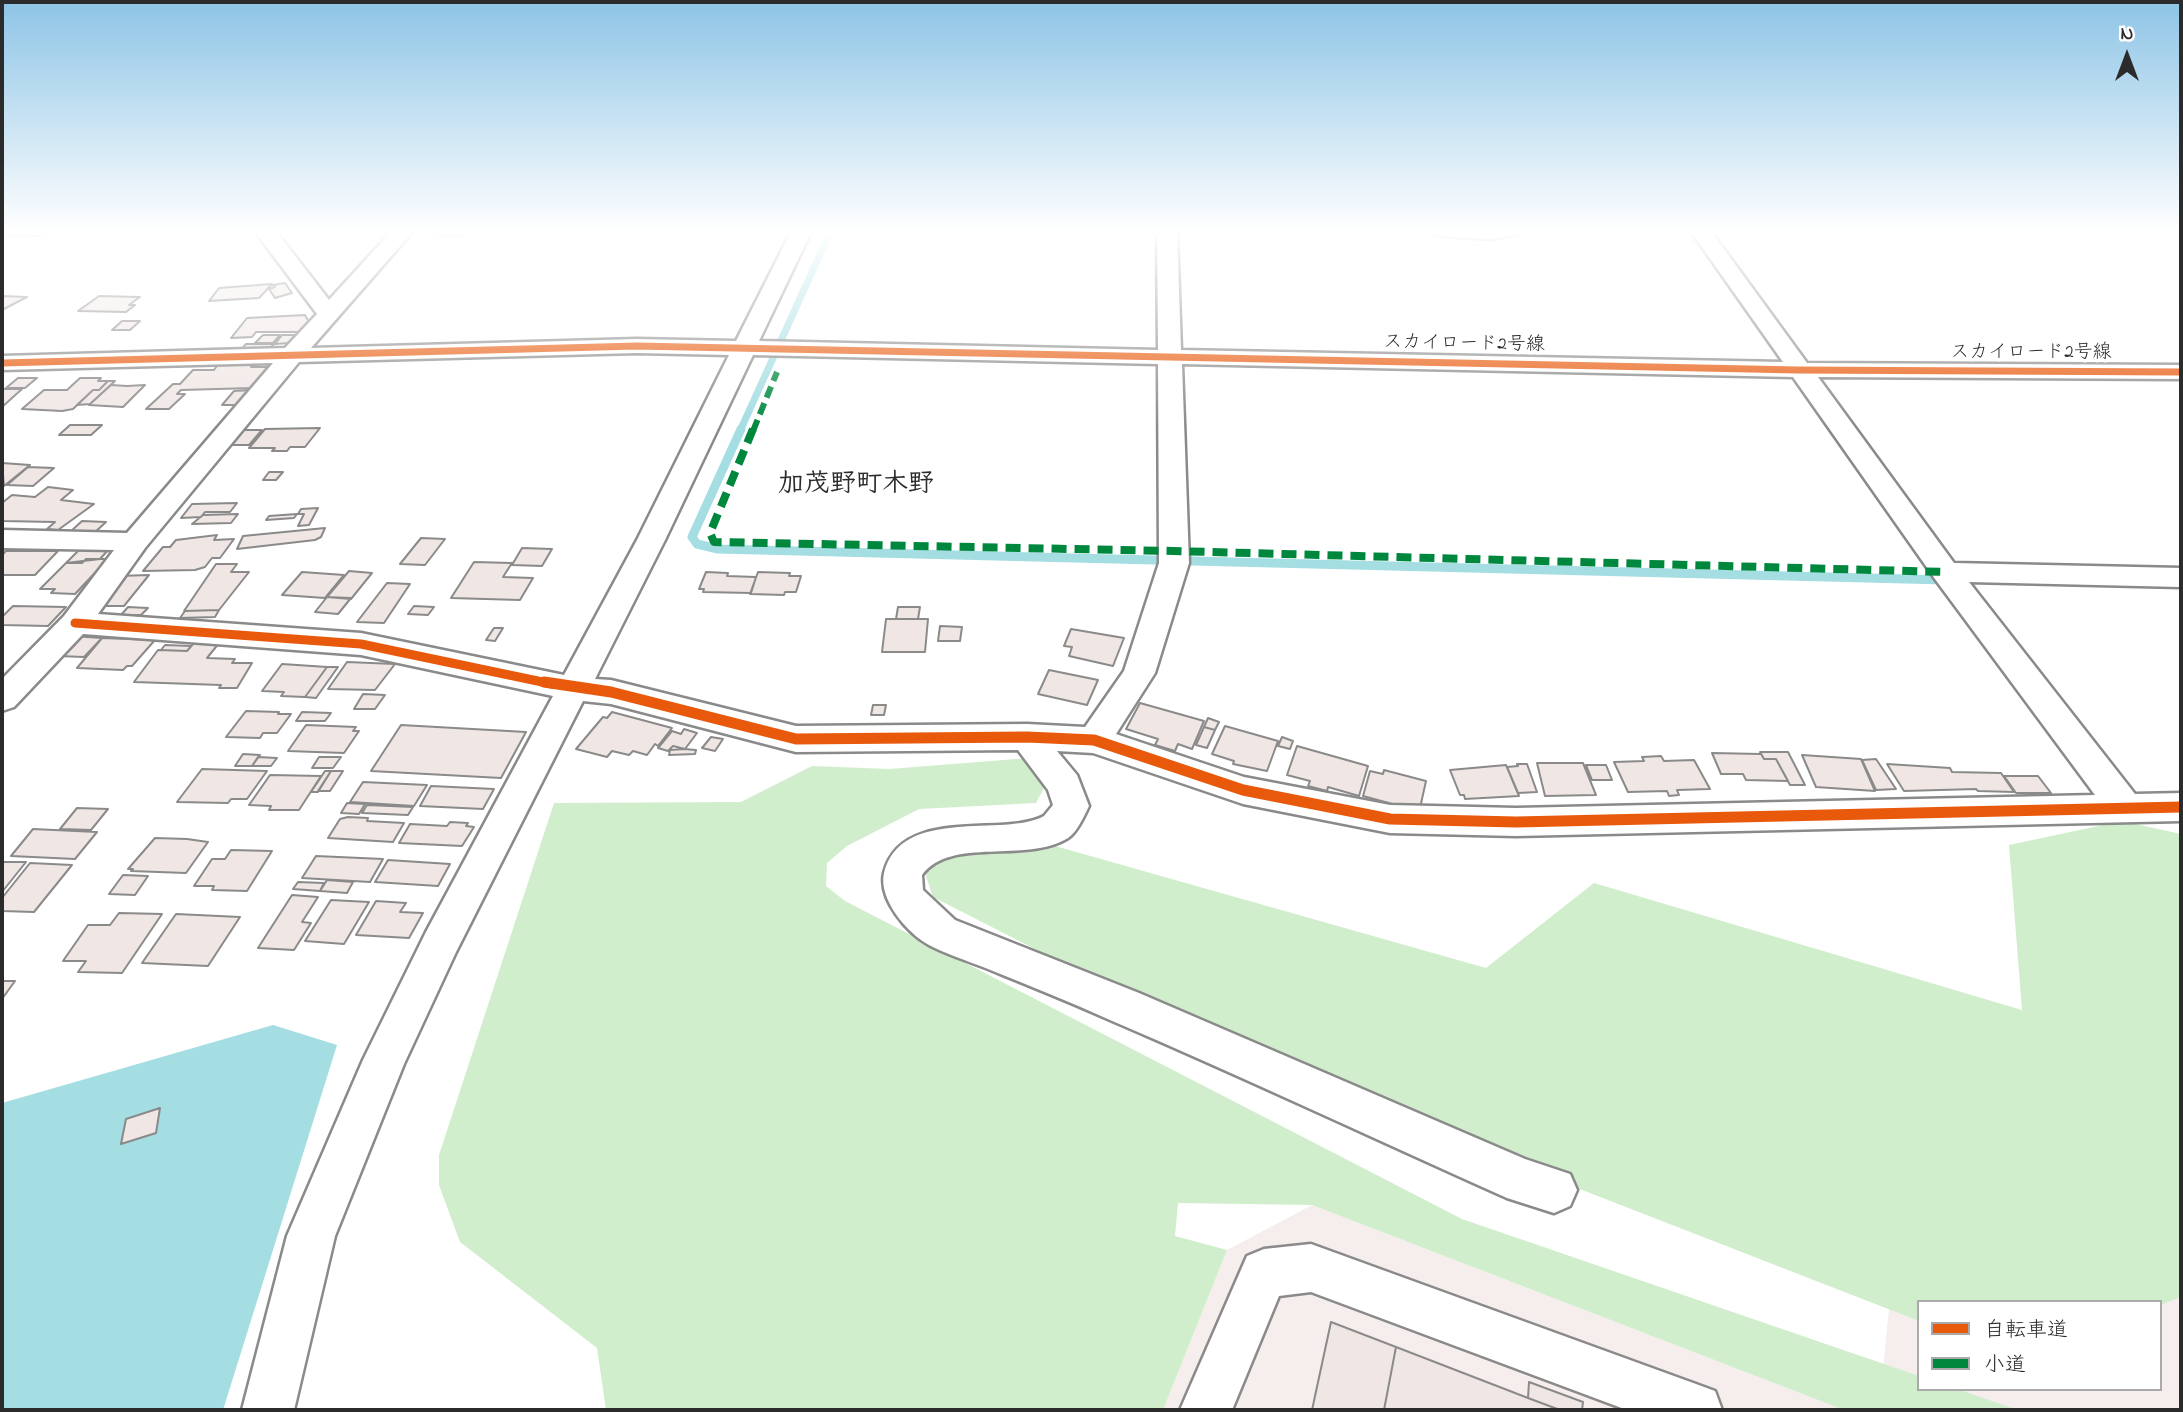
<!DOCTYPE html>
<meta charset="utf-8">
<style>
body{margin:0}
#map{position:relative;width:2183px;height:1412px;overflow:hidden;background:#fff;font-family:"Indie Flower","Klee One",sans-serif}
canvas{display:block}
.frame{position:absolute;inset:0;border:4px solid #2b2b2b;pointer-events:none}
.legend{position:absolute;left:1917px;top:1300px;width:245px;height:91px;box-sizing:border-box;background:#fff;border:2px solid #aaa;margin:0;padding:9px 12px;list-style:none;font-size:21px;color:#2b2b2b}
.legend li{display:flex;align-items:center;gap:14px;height:35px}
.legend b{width:35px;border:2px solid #aaa}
.north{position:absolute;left:2092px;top:21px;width:70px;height:70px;-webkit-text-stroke:5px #fff;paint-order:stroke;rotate:0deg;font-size:19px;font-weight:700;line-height:28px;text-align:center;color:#2b2b2b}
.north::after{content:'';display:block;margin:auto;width:24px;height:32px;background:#2b2b2b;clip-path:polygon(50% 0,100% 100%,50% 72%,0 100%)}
</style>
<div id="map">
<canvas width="2183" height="1412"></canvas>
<div class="frame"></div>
<ul class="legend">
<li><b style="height:9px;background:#e8590c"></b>自転車道</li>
<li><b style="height:9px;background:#00873e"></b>小道</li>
</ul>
<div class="north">N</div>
</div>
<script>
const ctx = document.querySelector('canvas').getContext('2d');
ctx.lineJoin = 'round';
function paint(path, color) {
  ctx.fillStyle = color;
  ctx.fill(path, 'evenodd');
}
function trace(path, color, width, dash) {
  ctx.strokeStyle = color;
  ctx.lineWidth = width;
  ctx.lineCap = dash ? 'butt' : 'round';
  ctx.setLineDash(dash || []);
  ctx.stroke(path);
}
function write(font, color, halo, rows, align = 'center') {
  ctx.font = font + ' "Indie Flower","Klee One",sans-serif';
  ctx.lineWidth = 7;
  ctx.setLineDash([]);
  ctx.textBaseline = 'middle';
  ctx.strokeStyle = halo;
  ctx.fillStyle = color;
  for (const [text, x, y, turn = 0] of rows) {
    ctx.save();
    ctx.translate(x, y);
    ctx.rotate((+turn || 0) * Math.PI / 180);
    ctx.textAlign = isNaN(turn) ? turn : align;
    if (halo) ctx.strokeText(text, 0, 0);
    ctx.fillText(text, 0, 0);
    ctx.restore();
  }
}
paint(new Path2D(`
 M2181,1048V1410H1879L1890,1299ZM1919,1302H2160V1389H1919Z
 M1312,1205L1844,1410H1163L1227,1250Z`), '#f6eeec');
paint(new Path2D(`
 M1029,758L1045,786L1036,803L919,809L847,846L827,863L826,886L845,901L1462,1219L1919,1376V1389H1957L2018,1410H1844L1312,1205L1178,1203L1175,1236L1227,1250L1163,1410H606L597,1348L460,1242L439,1185V1155L554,803L741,802L812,766L889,769Z
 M2122,821L2181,834V1297L2160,1305V1302H1919V1321L1266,1067L933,897L926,876L936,854L1048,844L1486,968L1594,883L2022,1010L2009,845Z`), '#d1eecc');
paint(new Path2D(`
 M273,1025L337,1045L223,1410H2V1103Z`), '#a4dde2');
trace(new Path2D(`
 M740,431L831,230`), '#a4dde2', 7);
trace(new Path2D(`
 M741,429L692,537L697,544L718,549L1946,580`), '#a4dde2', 9);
const building = new Path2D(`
 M4,230H49L40,236L2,235L7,230Z
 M429,230H469L461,237L425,233Z
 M285,283L292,293L275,298L269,289L275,287L273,285Z
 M272,284L259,298L209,301L219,288Z
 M2,296L27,297L2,310Z
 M99,296L140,297L129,305H135L126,312L78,311Z
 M305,315L309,322L300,332H256L252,337L231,338L247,318Z
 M122,321H140L130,330H112Z
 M263,335H280L273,343H255Z
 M282,335H296L289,343L275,344Z
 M246,344H274L269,349L241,350Z
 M219,363H255L251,367H269L253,388L181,390L177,394H185L169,409H146L173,384H180L193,370H214Z
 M18,378H37L25,388H6Z
 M80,378H101L98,381H108L99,390H93L73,409L62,411L22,409L44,390H67Z
 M108,381H115L90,404L77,405L93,390H99Z
 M111,385L127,386L145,385L123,407L89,405Z
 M2,389H22L2,407Z
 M253,390L240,405H222L234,391Z
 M70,425H102L91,435H59Z
 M320,428L305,447H290L287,451H272L275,448H249L265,429Z
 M242,430H262L249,445H229Z
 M2,463L30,465L4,486Z
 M28,467L54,468L33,486L7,485Z
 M269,472H283L276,480H263Z
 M48,487L73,490L61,500L94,504L58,530L47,529L55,522L2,521V503L12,495L35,497Z
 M237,503L230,512H205L201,517L181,518L192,504Z
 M318,508L309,525L298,526L304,514H298L301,509Z
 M238,514L231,523L192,524L203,515Z
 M297,514L294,518L266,520L269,516Z
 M82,521L106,522L93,534L69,533Z
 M325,528L321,537L315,540L237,549L243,536Z
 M217,535L214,540L234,539L220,558H212L205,567L195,570L143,571L163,547H170L176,540Z
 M421,538L445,539L425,565L400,564Z
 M522,548L552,549L542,566L512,565Z
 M80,549H109L100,559L66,563Z
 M6,551H58L35,575H2V555Z
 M86,559H108L75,594L51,593L55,589H40L66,563H82Z
 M474,562L512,563L503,577L533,578L520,600L451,598Z
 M216,564H237L231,572H249L219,610L184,611Z
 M349,571L372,573L351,599L327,597Z
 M302,572L344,575L325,598L282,595Z
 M706,572L728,573L727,576L756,577L751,593L703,592L704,589H699Z
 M758,572L790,573L789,576H801L796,592H785L784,595L750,594Z
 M149,575L124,606H93L118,576Z
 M387,583L410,584L384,623L357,622Z
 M327,597L351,598L338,614L315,612Z
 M13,606L66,607L48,626L2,625V617Z
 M414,606L434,607L428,615L408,614Z
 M128,607L148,608L141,615H121Z
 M898,607H920L918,619H896Z
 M219,610L215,617L180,618L185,611Z
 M886,619H928L925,652H882Z
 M940,626L962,627L960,641H938Z
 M494,628H503L495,641L486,640Z
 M1071,629L1124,638L1113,666L1069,656L1072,647L1064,646Z
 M72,636L102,638L84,657L58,656Z
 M200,636L224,637L207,658L235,659L232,663H252L237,688H219L221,685L134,682L158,650L187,651Z
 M102,638L155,640L132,666H127L123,670L77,668Z
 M165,645L191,646L187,651L161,650Z
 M347,662L395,664L375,690L328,689Z
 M282,664L327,667L305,697L281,696L284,692L262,691Z
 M327,667H338L316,698L305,697Z
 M1049,670L1098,680L1087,705L1038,694Z
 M363,694L385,695L375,709H354Z
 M1140,703L1204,721L1192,749L1178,744L1175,751L1155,745L1158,739L1126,729Z
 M873,705H886L884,715H871Z
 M246,711L279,712L278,714H291L277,733H263L260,738L226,737Z
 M302,712L331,713L325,721H296Z
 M612,712L672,728L658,746L655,744L647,755L633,751L629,755L612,751L607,757L576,749L603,717L607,718Z
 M1208,718L1219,722L1215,730L1204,727Z
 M306,725L356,727L353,731H359L344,753L288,751Z
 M401,725L526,732L501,778L371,771Z
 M1225,726L1278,741L1267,771L1233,764L1234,761L1212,754Z
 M1204,727L1215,730L1207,748L1196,745Z
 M684,729L697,733L685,749L673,746L668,751L658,748L672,731L681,734Z
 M711,737L723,739L715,751L702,748Z
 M1282,737L1293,741L1290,749L1278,746Z
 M1297,746L1368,766L1359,796L1328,787L1327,791L1308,786L1310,781L1287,775Z
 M684,749L696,750L695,754L669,755L670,750Z
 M1760,752H1788L1805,785H1790L1776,759H1764Z
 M1712,753L1761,754L1764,759H1776L1788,781L1746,780L1743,774H1721Z
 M243,754L260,755L252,766H235Z
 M1802,755L1861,759L1875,791L1816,787Z
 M1661,756L1664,761L1694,760L1710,789L1677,790L1679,795L1669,796L1667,791L1628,792L1614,762L1644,761L1642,757Z
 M258,757L277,758L271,766H252Z
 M319,757H341L333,768H312Z
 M1876,759L1896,789L1876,790L1862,760Z
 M1537,763H1583L1596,795L1545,796Z
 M1517,764H1527L1537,792L1518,793L1507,767L1518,766Z
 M1887,764L1950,768L1952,772L2001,773L2014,792L1978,791L1976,789L1904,791Z
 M1506,765L1519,796L1465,799L1464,795H1460L1450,770Z
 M1586,765H1606L1612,780H1592Z
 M202,769L267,771L247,799H231L228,803L177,802Z
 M1384,770L1426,781L1420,808L1408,805L1407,808L1363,796L1370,771L1383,774Z
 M325,771H331L318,792H311Z
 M331,771H343L330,791H318Z
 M270,775L321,776L299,810H269L271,806L249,805Z
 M2004,776H2038L2051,793H2016Z
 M363,782L427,785L414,806L350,802Z
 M431,786L494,789L483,809L420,806Z
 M347,803L365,804L359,814L341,813Z
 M367,805L413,807L408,815L362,813Z
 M77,808L108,809L91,830L60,829Z
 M348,817L368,818L367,821L404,823L393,842L328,838L340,819Z
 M450,822L468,823L466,826L474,827L462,846L399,843L410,824L447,826Z
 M33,829L97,832L75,859L11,856Z
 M155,838L187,839L208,842L186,873L131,871L133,869H128Z
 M231,850L272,851L247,891L212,890L214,886H194L212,859H225Z
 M316,856L383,859L370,882L302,878Z
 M388,860L450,864L438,886L375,882Z
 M2,862H26L2,892Z
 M30,863L72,865L34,912L2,911V898Z
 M123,875L148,876L135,895L109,894Z
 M327,880L353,882L347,893L320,891Z
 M298,882L324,883L320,891L293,889Z
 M292,895L318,897L302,922L311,923L294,950L258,948Z
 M331,900L369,902L344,944L305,941Z
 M376,901L406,903L400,912L423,913L409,938L356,935Z
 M119,913L162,914L122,973L78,972L86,961H63L88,925H110Z
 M176,914L240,917L208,966L142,963Z
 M2,981H15L2,999Z
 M160,1108L156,1133L121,1144L126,1119Z
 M1331,1322L1396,1347L1384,1410H1312Z
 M1396,1347L1528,1398L1560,1410H1384Z
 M1529,1382L1583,1402L1582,1410H1560L1528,1398Z`);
paint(building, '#f0e7e5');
trace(building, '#8a8a8a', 2);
const minor = new Path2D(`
 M254,230H275L329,300L393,230H414L311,348L637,339L736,341L792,230H812L759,341L1158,350L1157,230H1177L1181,350L1783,362L1690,230H1710L1807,363L2181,365V379L1818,377L1954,563L2181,568V587L1969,582L2135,794L2181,793V821L1516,836L1390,833L1243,804L1093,753L1057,751L1077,775L1089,806C1084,816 1077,832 1068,838C1026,864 951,836 922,875L923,890L955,920L1139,993L1525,1159L1570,1174L1577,1190L1570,1206L1554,1213L1507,1198C1375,1139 1243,1077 1110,1020C1068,1001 1025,984 983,967C965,960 946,954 929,945C907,933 878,899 884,873C901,805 1005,838 1044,816L1053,805L1048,790L1018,750L796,752L611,704L583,701L456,952L404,1064L335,1236L294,1410H242L287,1236L363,1060L426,932L553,696L361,655L83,634L14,707L2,711V679L64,616L114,550L2,548V530L127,533L273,363L2,370V356L285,348L317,314ZM637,353L729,355L637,540L564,675L361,633L98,614L145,548L299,362ZM753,355L1158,364L1159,563L1124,671L1085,727L1027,724L796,726L611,680L595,679L665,540ZM1182,364L1793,377L1935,579L2095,795L1516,808L1390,805L1244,777L1116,734L1155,673L1189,563Z
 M1431,230H1522L1519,234L1493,239L1441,236L1434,234Z
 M1311,1244L1696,1384L1715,1391L1722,1410H1627L1311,1292L1279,1296L1232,1410H1180L1247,1256L1264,1249Z`);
trace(minor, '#8a8a8a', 5);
paint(minor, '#fff');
trace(new Path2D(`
 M753,431L777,372`), '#00873e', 6, [12, 6]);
trace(new Path2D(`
 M753,429L710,533L714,542L1173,551L1945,572`), '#00873e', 8, [15, 8]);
trace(new Path2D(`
 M2,363L637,346L1798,370L2181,372`), '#e8590c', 7);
trace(new Path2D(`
 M75,623L361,644L552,684`), '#e8590c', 9);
trace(new Path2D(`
 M544,682L611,692L796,739L1027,737L1094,740L1243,790L1390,819L1516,822L2181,807`), '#e8590c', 11);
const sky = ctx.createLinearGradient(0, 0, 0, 428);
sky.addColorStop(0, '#8dc4e6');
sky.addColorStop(0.54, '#fff');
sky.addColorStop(1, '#ffffff00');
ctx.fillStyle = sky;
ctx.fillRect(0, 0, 2183, 428);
write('19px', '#2b2b2b', '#fff', [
 ["スカイロード2号線",1464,345,1],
 ["スカイロード2号線",2031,354]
]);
write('bold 26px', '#2b2b2b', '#fff', [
 ["加茂野町木野",856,487]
]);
</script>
